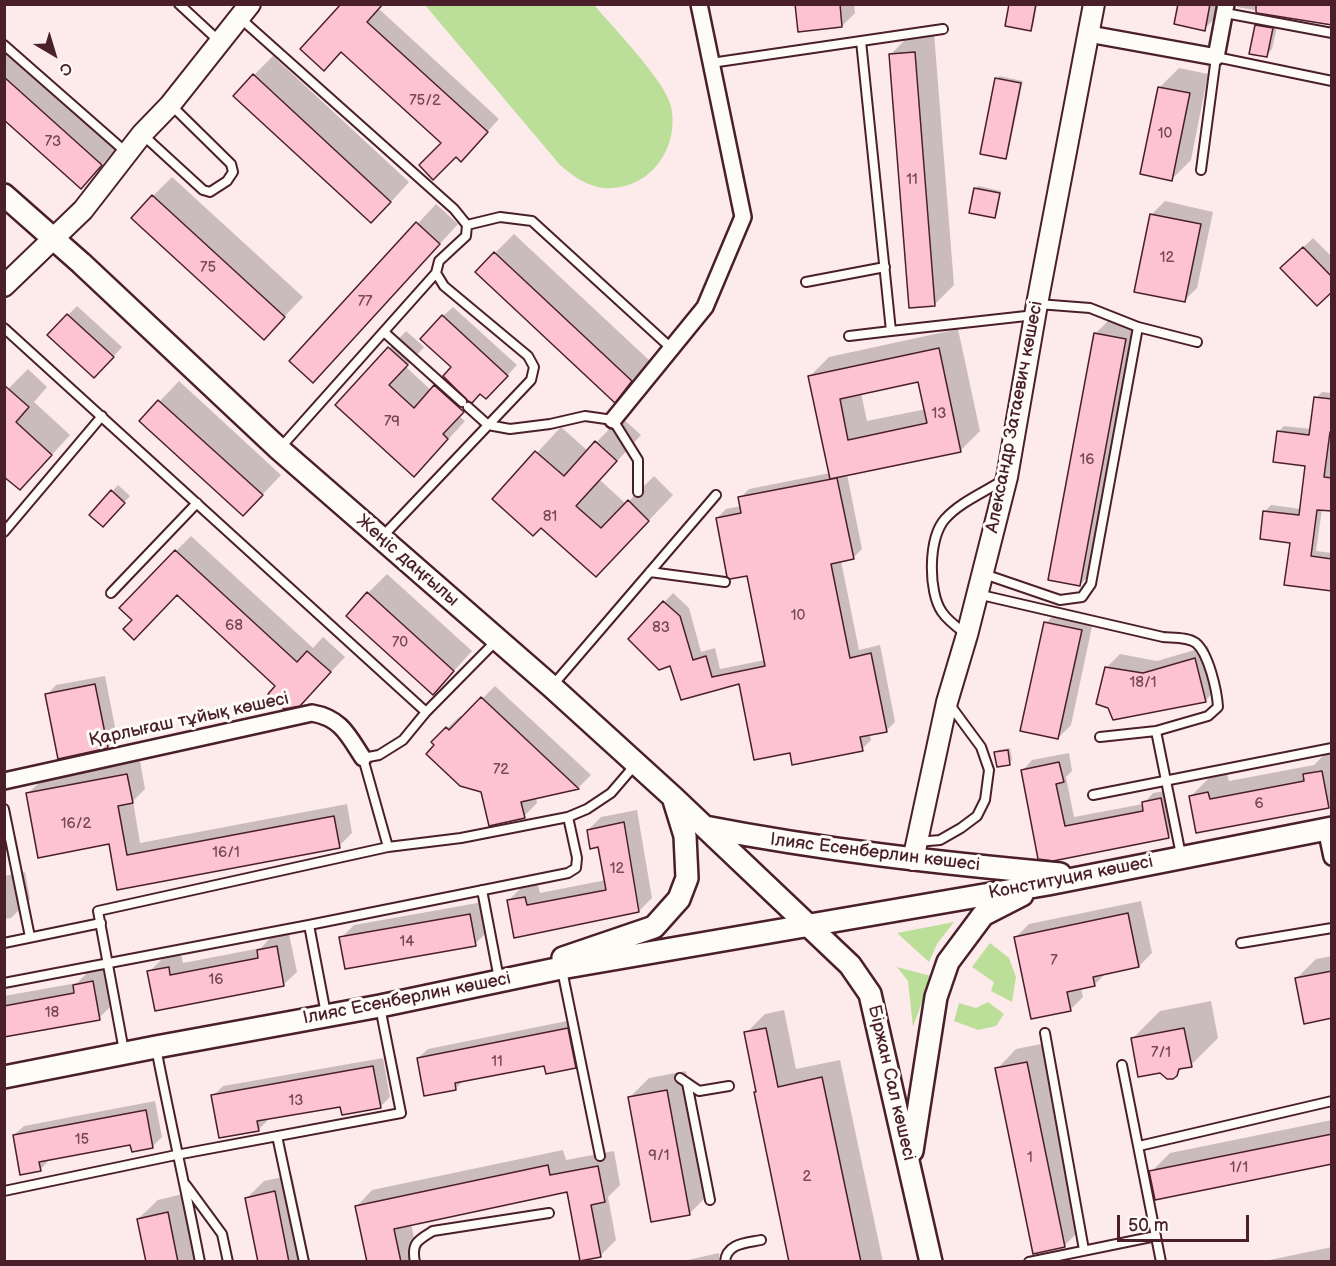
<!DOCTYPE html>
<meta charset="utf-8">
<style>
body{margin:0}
#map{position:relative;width:1336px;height:1266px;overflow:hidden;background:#fdebec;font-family:"Balsamiq Sans",sans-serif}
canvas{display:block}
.frame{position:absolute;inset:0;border:6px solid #4a1f2b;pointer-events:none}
.north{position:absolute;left:24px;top:24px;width:60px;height:60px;-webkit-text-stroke:4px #fdfcf7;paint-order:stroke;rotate:142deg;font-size:16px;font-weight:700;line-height:24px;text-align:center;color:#4a1f2b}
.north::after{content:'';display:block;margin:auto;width:21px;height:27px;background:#4a1f2b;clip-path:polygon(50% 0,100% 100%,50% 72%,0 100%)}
.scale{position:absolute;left:1117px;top:1215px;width:132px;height:27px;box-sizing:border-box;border:3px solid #4a1f2b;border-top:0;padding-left:8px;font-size:18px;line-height:21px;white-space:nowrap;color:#4a1f2b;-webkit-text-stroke:4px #fdfcf7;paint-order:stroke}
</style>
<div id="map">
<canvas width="1336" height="1266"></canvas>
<div class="frame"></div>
<div class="north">С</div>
<div class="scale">50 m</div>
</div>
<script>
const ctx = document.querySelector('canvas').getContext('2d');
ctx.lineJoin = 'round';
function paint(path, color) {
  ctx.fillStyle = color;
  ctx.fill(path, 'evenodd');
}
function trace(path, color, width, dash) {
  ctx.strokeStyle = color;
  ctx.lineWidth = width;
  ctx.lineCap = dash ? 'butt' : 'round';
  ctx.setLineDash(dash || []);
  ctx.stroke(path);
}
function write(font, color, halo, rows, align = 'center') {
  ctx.font = font + ' "Balsamiq Sans",sans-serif';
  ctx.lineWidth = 6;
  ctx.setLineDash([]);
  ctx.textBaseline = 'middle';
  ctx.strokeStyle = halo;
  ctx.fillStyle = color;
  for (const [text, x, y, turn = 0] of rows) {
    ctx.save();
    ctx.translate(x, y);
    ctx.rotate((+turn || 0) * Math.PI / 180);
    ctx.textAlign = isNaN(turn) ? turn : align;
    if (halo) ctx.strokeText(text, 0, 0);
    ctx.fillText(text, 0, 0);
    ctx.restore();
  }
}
paint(new Path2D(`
 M425,5H594C612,26 666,82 671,106C680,148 650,191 604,188C586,186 573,176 560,165Z
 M954,922L937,944L929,962L897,933Z
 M990,943L1009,958L1016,977L1012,1002L991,991L994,982L972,967Z
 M897,967L931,976L913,1027L908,981Z
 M988,1002L1004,1014L996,1026L978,1030L954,1021L959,1003L976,1008Z`), '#bbde98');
paint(new Path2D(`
 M797,4H854L855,13L842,26Z
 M1011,4H1037L1033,27L1030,29Z
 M1179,4H1225L1224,10L1204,29Z
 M1237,4H1332V24L1237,7Z
 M379,9L499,119L473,147L443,143L342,51Z
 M1262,19L1278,22L1272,49L1266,56L1256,25Z
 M934,33L954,285L935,304L891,54L910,35Z
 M4,40L120,145L81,187L4,118Z
 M273,56L409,182L391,202L254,75Z
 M1179,68L1208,74L1191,160L1172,179L1142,173L1160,87Z
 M999,76L1023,81L1008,154L1006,157L997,79Z
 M172,177L303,297L264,338L153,196Z
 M978,186L1001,191L997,214L994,217L975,189Z
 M1165,201L1213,212L1197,288L1184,301L1152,214Z
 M436,204L458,224L332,362L291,360Z
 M514,234L650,361L615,401L495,253Z
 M1313,238L1332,257V290L1282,268Z
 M77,306L122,347L104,367L68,315Z
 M453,307L517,365L496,388L481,393L459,416L465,421L431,458L337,404L406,331L424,347L406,367L432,391L453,367L443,316Z
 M1108,321L1138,326L1092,572L1080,585L1095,334Z
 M958,329L980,431L960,451L847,474L862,549L853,558L841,561L859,650L880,645L895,722L886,731L870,734L871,740L862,749L791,751L740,682L682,698L671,665L630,639L673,593L689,608L701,652L715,648L720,669L765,660L748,574L717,518L726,509L741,506L740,498L749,489L830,473L810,376L829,357ZM920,381L926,409L867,421L861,393Z
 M28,369L47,387L34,402L70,435L39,469L4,475V393Z
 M179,381L281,475L262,495L141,421Z
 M1322,392L1332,393V456L1330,472H1332V510L1322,509L1316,551L1332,553V590L1265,511L1271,505L1301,509L1307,464L1278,432L1284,426L1311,429L1316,398Z
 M621,417L641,435L600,480L626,504L654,476L673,495L621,550L541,526L494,499L561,427L588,451Z
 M118,485L130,496L103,525L91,515Z
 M191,536L313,648L323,637L345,657L315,689L277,685L177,593L134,620L176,551Z
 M387,574L472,651L452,673L368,593Z
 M1059,610L1094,617L1071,725L1058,738L1046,623Z
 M1208,646L1218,687L1206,700L1107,667L1120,654L1157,661Z
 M105,676L117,737L108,747L47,695L56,685Z
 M495,686L591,775L578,788L536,797L537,803L524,816L483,791L433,742L460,716L463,718Z
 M1010,748L1012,760L1009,763L996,753L998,750Z
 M1069,753L1072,771L1066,777L1074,817L1143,804L1153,793L1171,790L1178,827L1168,836L1053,859L1023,770L1032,760Z
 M1332,754V803L1329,806L1197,832L1190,797L1210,777L1227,774L1229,781L1314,765L1324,755Z
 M140,761L145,789L133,801L140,843L347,804L352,833L339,846L118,888L110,842L27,794L41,781Z
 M637,810L652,898L639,911L515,936L508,901L521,888L538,885L540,893L606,880L599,845L588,830L601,817Z
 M25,872L30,899L11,918L4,919V876Z
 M1141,901L1152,953L1139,966L1107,972L1094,985L1081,988L1083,997L1070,1010L1016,937L1029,924Z
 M483,902L488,931L475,944L341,938L354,925Z
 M289,934L297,972L284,984L156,1009L149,972L162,959L181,955L183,963L261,948L271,937Z
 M1332,956V1017L1297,978L1316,959Z
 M106,969L112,1005L99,1018L4,1036V996L77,983L87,973Z
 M1211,1001L1218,1038L1191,1065L1183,1067L1176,1075L1132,1039L1160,1011Z
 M784,1010L796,1069L840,1060L883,1262H791L755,1092L757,1091L746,1033L765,1014Z
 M577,1019L585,1057L575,1066L545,1064L464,1080L455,1089L418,1058L428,1049Z
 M1046,1043L1084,1226L1064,1246L997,1069L1016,1049Z
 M383,1058L390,1097L380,1107L341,1105L267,1118L268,1120L258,1130L213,1096L223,1086Z
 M686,1071L709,1194L690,1213L629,1098L649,1078Z
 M155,1101L162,1137L152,1147L131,1144L50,1159L40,1170L14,1135L24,1126Z
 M1332,1120V1163L1151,1172L1170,1153Z
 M563,1150L566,1160L614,1151L620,1185L608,1197L616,1240L600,1256L568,1190L411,1223L419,1262H368L357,1206L372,1190Z
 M292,1175L310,1262H259L247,1198L264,1181Z
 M187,1193L201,1262H147L138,1219L158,1200Z
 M1332,1247V1262H1260Z
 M719,1253L720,1262H679Z`), '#0003');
const building = new Path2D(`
 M341,4H383L367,22L488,132L461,162L456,157L433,180L419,165L441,143L341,52L324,71L300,49Z
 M795,4H840L842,27L798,32Z
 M1009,4H1036L1031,31L1005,26Z
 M1178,4H1210L1205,31L1174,24Z
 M1256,4H1332V25L1257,13L1256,12Z
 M1255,25L1273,28L1267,57L1249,54Z
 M915,52L935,306L909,308L889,54Z
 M253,74L391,202L371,223L233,96Z
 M4,77L102,165L81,189L4,120Z
 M995,78L1021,83L1006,159L980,154Z
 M1158,87L1190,93L1172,181L1140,174Z
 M974,188L1000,193L995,218L969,213Z
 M152,195L285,317L264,340L131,218Z
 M1150,214L1201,224L1185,302L1134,292Z
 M416,222L440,244L313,383L289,361Z
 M1303,247L1332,277V292L1317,306L1280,268Z
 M494,252L632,381L615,403L475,272Z
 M67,314L114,357L94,378L47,335Z
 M442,315L508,376L486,399L480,394L472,403L468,401L443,376L451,367L420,339Z
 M1094,333L1126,339L1080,586L1048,580Z
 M388,347L408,365L389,385L414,408L434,385L464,412L443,434L448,439L414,477L335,405Z
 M939,348L961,452L830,479L808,376ZM918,382L927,423L848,440L840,399Z
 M4,385L29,407L16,422L52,455L20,490L4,477Z
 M1314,397L1332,399V432H1330L1324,477L1332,478V511L1317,510L1311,556L1332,559V591L1284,585L1290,543L1260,539L1263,511L1299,515L1305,466L1273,462L1277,431L1309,435Z
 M158,400L263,495L243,516L139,421Z
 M595,441L617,461L576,506L601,528L628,500L649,521L596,577L541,528L533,536L492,499L535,451L564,476Z
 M837,478L854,559L831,564L850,658L871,653L887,732L860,737L863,751L792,765L790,753L754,760L739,684L681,700L670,666L659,670L628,639L663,601L680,616L693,660L706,656L712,677L765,666L747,576L730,579L727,577L716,518L741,513L738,497Z
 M111,490L125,503L103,527L89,515Z
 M175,550L297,662L307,651L331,672L300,706L284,709L268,694L275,686L177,595L134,640L123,629L132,620L119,608Z
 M367,592L454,671L433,695L346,616Z
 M1044,622L1082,630L1058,739L1020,731Z
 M1195,658L1206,702L1113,720L1108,708L1096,704L1105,667L1143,673Z
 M95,684L108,748L58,759L45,694Z
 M481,697L579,789L521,802L525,818L489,826L481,792L460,786L426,754L434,745L431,742L446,727L449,730Z
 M1008,750L1010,765L997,767L994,752Z
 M1059,762L1064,782L1056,784L1065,826L1143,811L1142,802L1161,798L1169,838L1053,861L1038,859L1021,770Z
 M1322,771L1329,808L1196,833L1189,796L1208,792L1210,799L1304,781L1303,774Z
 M127,774L133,803L118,806L127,855L334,816L340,848L117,890L109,844L38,858L26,793Z
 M624,822L639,912L514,938L507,900L525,897L527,905L606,890L598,847L590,849L587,830Z
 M1128,913L1139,967L1093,977L1095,986L1067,992L1071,1011L1031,1019L1014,937Z
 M470,914L476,946L345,969L339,937Z
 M277,946L284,986L155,1011L147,971L169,967L170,975L258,958L257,950Z
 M1332,971V1018L1304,1024L1295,978Z
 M93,981L100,1020L4,1037V1006L74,993L73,985Z
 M568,1028L576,1068L546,1074L544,1066L455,1083L456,1090L424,1096L417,1058Z
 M766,1028L778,1087L822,1077L861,1262H789L754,1092H756L744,1032Z
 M1184,1028L1192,1067L1179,1069L1177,1076L1173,1079H1167L1160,1073L1138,1077L1131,1038Z
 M1027,1062L1065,1247L1033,1254L995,1068Z
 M373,1066L381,1108L342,1115L340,1107L257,1121L259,1131L219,1138L211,1095Z
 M667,1090L690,1215L651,1222L628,1097Z
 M146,1110L153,1148L132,1152L130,1145L39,1162L41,1171L20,1175L13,1135Z
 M1332,1134V1164L1155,1200L1149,1171Z
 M548,1165L550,1175L598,1166L605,1202L591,1205L601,1257L580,1261L567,1192L394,1229L401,1262H367L355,1206Z
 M275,1191L289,1262H258L245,1198Z
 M168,1212L178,1262H146L137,1219Z`);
paint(building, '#fdc3d4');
trace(building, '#4a1f2b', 1.5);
const service = new Path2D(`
 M179,4L219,41
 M1225,13L1332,33
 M240,18L454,209L467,225L466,236L439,261L436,273L444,286L528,356L534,367L531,380L382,537
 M861,41L891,331L1035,315
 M4,45L127,153
 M711,63L943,29
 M143,135L203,190L210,192L227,181L233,172L231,164L171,105
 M1201,170L1216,57L1332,81
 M467,225L500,217L532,221L671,348
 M806,282L885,267
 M1038,304L1090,308L1138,327
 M4,328L426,712
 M384,332L462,402
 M849,336L891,331
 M468,407L488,425L510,429L550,424L585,416L613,420L638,460V492
 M281,447L436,273
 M4,532L102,416
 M650,572L725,582
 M984,574L1060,600L1082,597L1091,584L1138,327L1197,342
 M111,593L197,503
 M977,594L1163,637C1173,638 1188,637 1196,643C1209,654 1217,691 1218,707L1208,716L1156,731
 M966,634C958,628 948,621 942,612C928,592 928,538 945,519C960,502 985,492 1003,480
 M553,685L716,495
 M1100,737L1156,731L1181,855
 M1093,795L1332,748
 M4,809L30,937
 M917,842L940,840L961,828L977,816L985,800L989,770L981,747L950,705
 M388,847L461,838L568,817L587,809L611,793L635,765
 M482,890L499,979
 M309,925L568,873L576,868L577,858L568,817
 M4,943L101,923
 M1241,943L1332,928
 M562,970L600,1156
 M4,983L309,925L326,1014
 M1045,1033L1084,1250
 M156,1048C170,1120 186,1190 200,1262
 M124,1051L98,911L388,847L363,758L379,755L403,740L426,712L496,641
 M1122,1065L1161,1262
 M680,1078L699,1091L729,1086
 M687,1083L710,1200
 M277,1136L304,1262
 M1139,1146L1332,1101
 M186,1185L222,1234L228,1262
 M4,1191L176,1155L401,1113L380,1007
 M415,1262C411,1243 418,1240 433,1231L549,1213
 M725,1262C726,1243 747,1243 761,1240
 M1029,1262L1156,1236`);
const minor = new Path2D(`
 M1089,34L1216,57L1226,4
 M613,420L705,307L743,217L699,4
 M4,781L312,713C341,718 348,735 363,758
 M1326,829L1332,857`);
const tertiary = new Path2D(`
 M4,286L83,210L142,134L170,105L250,4
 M913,860L947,702L967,635L1007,477L1037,304L1094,4`);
const secondary = new Path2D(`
 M4,195L81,263L279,449L552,687L673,797L850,965L870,994L931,1262
 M705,827C823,850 940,863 1060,874
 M563,958L654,927L679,899L687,878L685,836L673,797
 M4,1077L156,1047L380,1006L561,968L1048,884L1332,828
 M912,1151L936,997L948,962L983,915L1022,895`);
trace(service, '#4a1f2b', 12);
trace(minor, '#4a1f2b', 20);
trace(tertiary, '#4a1f2b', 24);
trace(secondary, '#4a1f2b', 26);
trace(service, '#fdfcf7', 8);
trace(minor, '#fdfcf7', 15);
trace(tertiary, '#fdfcf7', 20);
trace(secondary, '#fdfcf7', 21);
write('15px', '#774855', null, [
 ["75/2",425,101],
 ["10",1165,134],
 ["73",53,142],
 ["11",912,180],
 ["12",1167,258],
 ["75",208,268],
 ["77",365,302],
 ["13",939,414],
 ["79",392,422],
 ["16",1087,460],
 ["81",550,517],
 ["10",798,616],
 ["68",234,626],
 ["83",661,628],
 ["70",400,643],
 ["18/1",1143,683],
 ["72",501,770],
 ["6",1259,804],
 ["16/2",76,824],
 ["16/1",226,853],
 ["12",617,869],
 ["14",407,942],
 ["7",1054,961],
 ["16",216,980],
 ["18",52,1013],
 ["7/1",1161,1053],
 ["11",497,1062],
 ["13",296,1101],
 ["15",82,1140],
 ["9/1",659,1156],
 ["1",1030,1158],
 ["1/1",1239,1168],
 ["2",807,1177]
]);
write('18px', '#4a1f2b', '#fdfcf7', [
 ["Александр Затаевич көшесі",1015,417,-79],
 ["Жеңіс даңғылы",407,561,41],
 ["Қарлығаш тұйық көшесі",189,720,-12],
 ["Ілияс Есенберлин көшесі",875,853,7],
 ["Конституция көшесі",1071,878,-11],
 ["Ілияс Есенберлин көшесі",407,999,-11],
 ["Біржан Сал көшесі",891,1083,77]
]);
</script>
